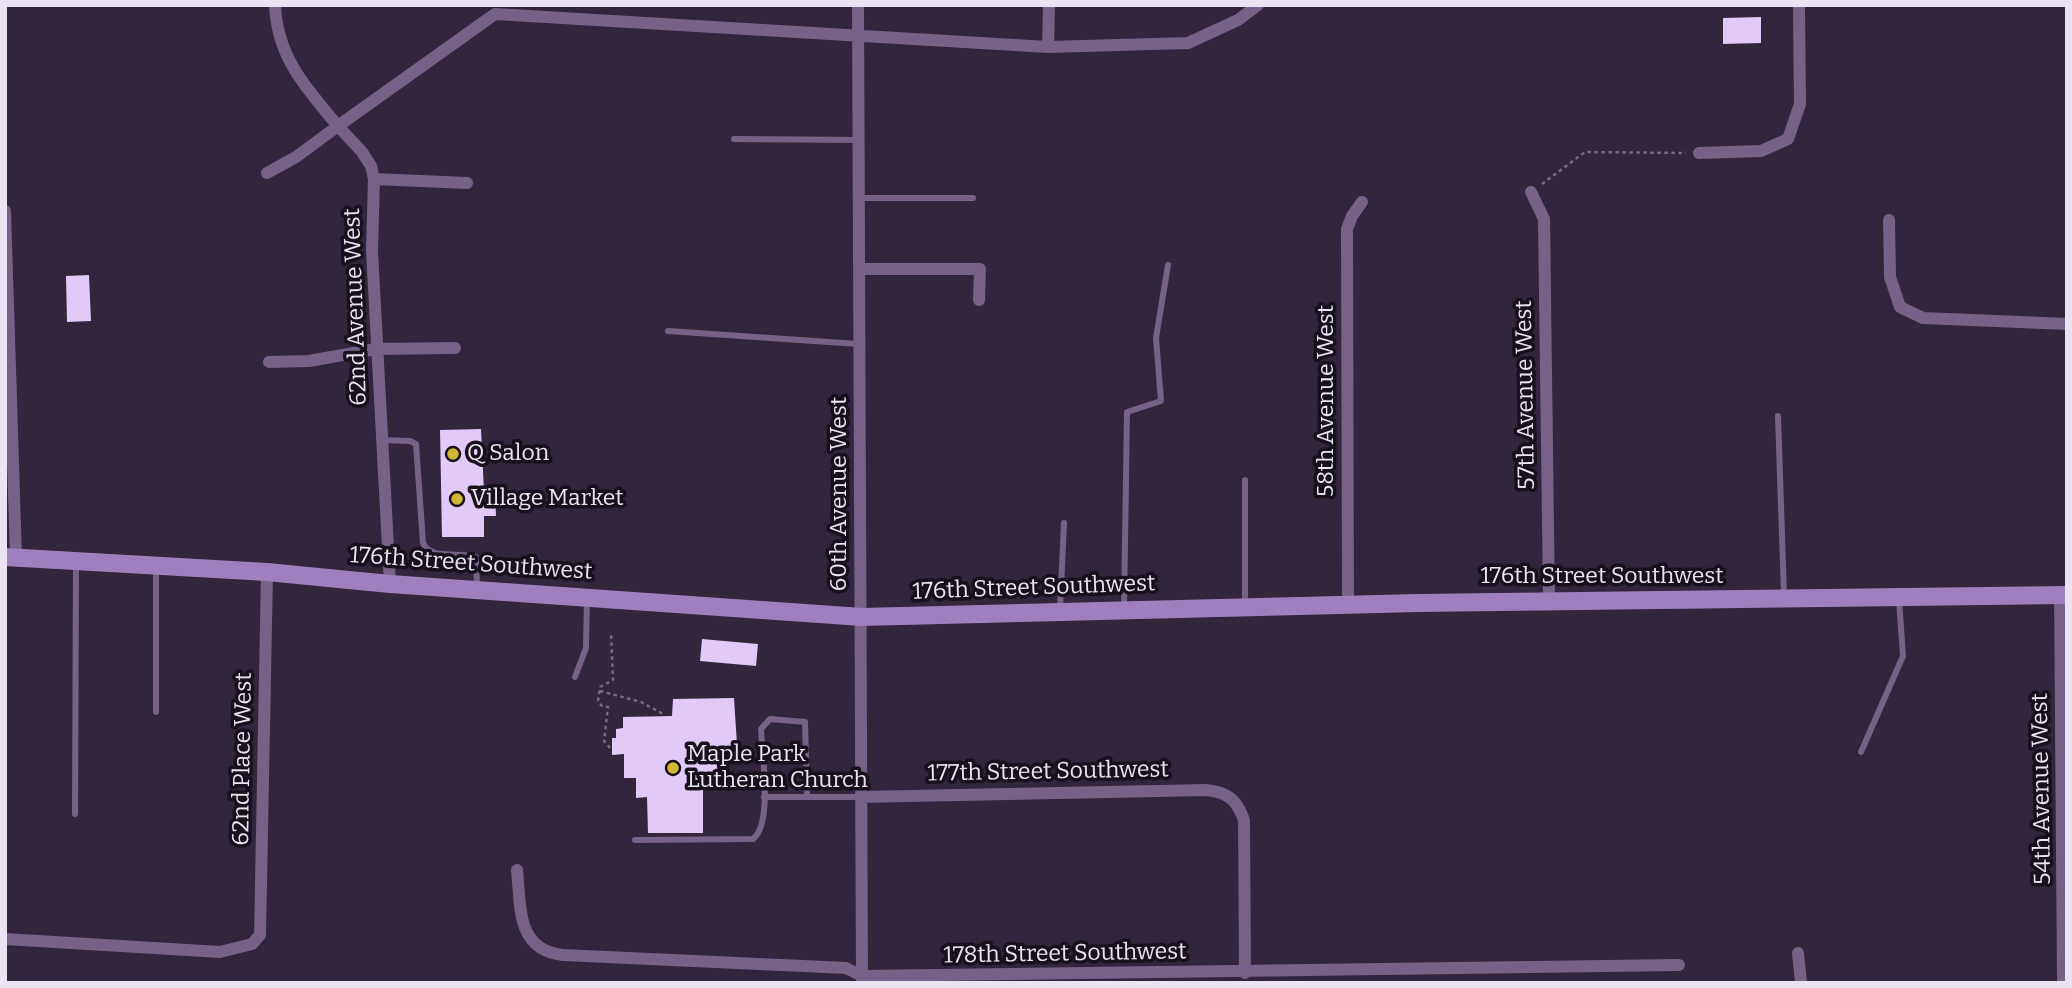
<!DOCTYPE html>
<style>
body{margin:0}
#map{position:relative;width:2072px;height:988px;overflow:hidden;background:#31263c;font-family:Bitter,serif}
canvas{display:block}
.frame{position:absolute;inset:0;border:7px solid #eae3f2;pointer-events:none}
</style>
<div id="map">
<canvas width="2072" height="988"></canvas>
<div class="frame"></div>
</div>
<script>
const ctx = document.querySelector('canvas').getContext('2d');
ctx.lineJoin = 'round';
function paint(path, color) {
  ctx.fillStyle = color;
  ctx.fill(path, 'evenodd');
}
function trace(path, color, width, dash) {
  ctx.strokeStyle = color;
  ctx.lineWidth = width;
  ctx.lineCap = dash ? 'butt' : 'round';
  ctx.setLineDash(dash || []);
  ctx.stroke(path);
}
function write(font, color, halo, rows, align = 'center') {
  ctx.font = font + ' Bitter,serif';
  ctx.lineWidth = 7;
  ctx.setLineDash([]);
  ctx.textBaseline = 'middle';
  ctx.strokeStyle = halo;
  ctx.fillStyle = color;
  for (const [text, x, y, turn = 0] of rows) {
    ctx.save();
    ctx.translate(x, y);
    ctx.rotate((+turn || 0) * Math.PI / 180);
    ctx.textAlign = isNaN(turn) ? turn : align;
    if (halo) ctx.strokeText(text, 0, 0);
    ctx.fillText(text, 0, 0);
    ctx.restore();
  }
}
paint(new Path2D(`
 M1761,17V43L1723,44V18Z
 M89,275L91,321L67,322L66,276Z
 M481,429L484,491L495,492L496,516H484V537H442L440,430Z
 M702,639L758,644L756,666L700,661Z
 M734,698L738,760H723V776H703V833H648L647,797L636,798V778H624V754L612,755V738H616V729L623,728V717L672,716L673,699Z`), '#e1c9f8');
trace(new Path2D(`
 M1542,184L1585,152L1686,153
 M600,691L641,702L665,715
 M610,748L604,741L608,707L602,706L598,701L600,687L613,680L611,633`), '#746b7e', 2.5, [3.5, 3.5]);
trace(new Path2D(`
 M734,139L859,140
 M859,198H973
 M668,331L858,344
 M1778,416L1784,595
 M382,440L410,441L416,444L423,543C431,561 461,551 476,557L477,589
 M156,567V712
 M1245,605V480
 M1124,608L1127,412L1161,401L1156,338L1168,265
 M1060,609L1064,523
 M575,677L586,648L587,599
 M1861,752L1903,656L1899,600
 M764,797H860
 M75,814L76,564
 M635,840L753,839C773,824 762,753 761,729L770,719L805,722L807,797`), '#766189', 6);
trace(new Path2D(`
 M275,5C277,57 306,88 338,126L495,14L1048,47L1188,43L1238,20L1258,5
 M858,5L862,981
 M1048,47L1049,5
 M1699,153L1761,151L1788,139L1800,104L1799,5
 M267,173L296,157L338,126L362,152L371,166L374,179L372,251L390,584
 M374,179L467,183
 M1531,192L1544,219L1549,601
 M5,211L16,557
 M1889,220L1890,277L1900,307L1923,318L2067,324
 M860,269H980L979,300
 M269,362L309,361L376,349L455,348
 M2060,595L2063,983
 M1348,604L1347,229L1352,216L1362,202
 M860,797L1206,790C1228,792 1237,800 1244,820L1245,973
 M517,870C521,907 516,950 563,955L846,968L862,976L1679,965
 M5,939L220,952L252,944L260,935L267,572
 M1798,953L1801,983`), '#766189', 12);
trace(new Path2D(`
 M5,557L267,572L390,584L862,617L1418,603L2067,595`), '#a07fbe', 18);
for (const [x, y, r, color] of [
 [453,454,7,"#d0b736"],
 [457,499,7,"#d0b736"],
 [673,768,7,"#d0b736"]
]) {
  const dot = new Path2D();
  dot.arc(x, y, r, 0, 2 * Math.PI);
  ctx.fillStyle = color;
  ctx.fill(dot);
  trace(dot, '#16111b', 2.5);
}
write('23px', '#eae3f2', '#16111b', [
 ["62nd Avenue West",356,307,-92],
 ["57th Avenue West",1526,395,-91],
 ["58th Avenue West",1327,401,-90],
 ["60th Avenue West",840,494,-90],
 ["176th Street Southwest",471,564,4],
 ["176th Street Southwest",1602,577],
 ["176th Street Southwest",1034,588,-2],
 ["62nd Place West",243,759,-89],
 ["177th Street Southwest",1048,772,-1],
 ["54th Avenue West",2042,789,-91],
 ["178th Street Southwest",1065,954,-1]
]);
write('23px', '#eae3f2', '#16111b', [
 ["Q Salon",467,454],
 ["Village Market",471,499],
 ["Maple Park",687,755],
 ["Lutheran Church",687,781]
], 'left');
</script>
